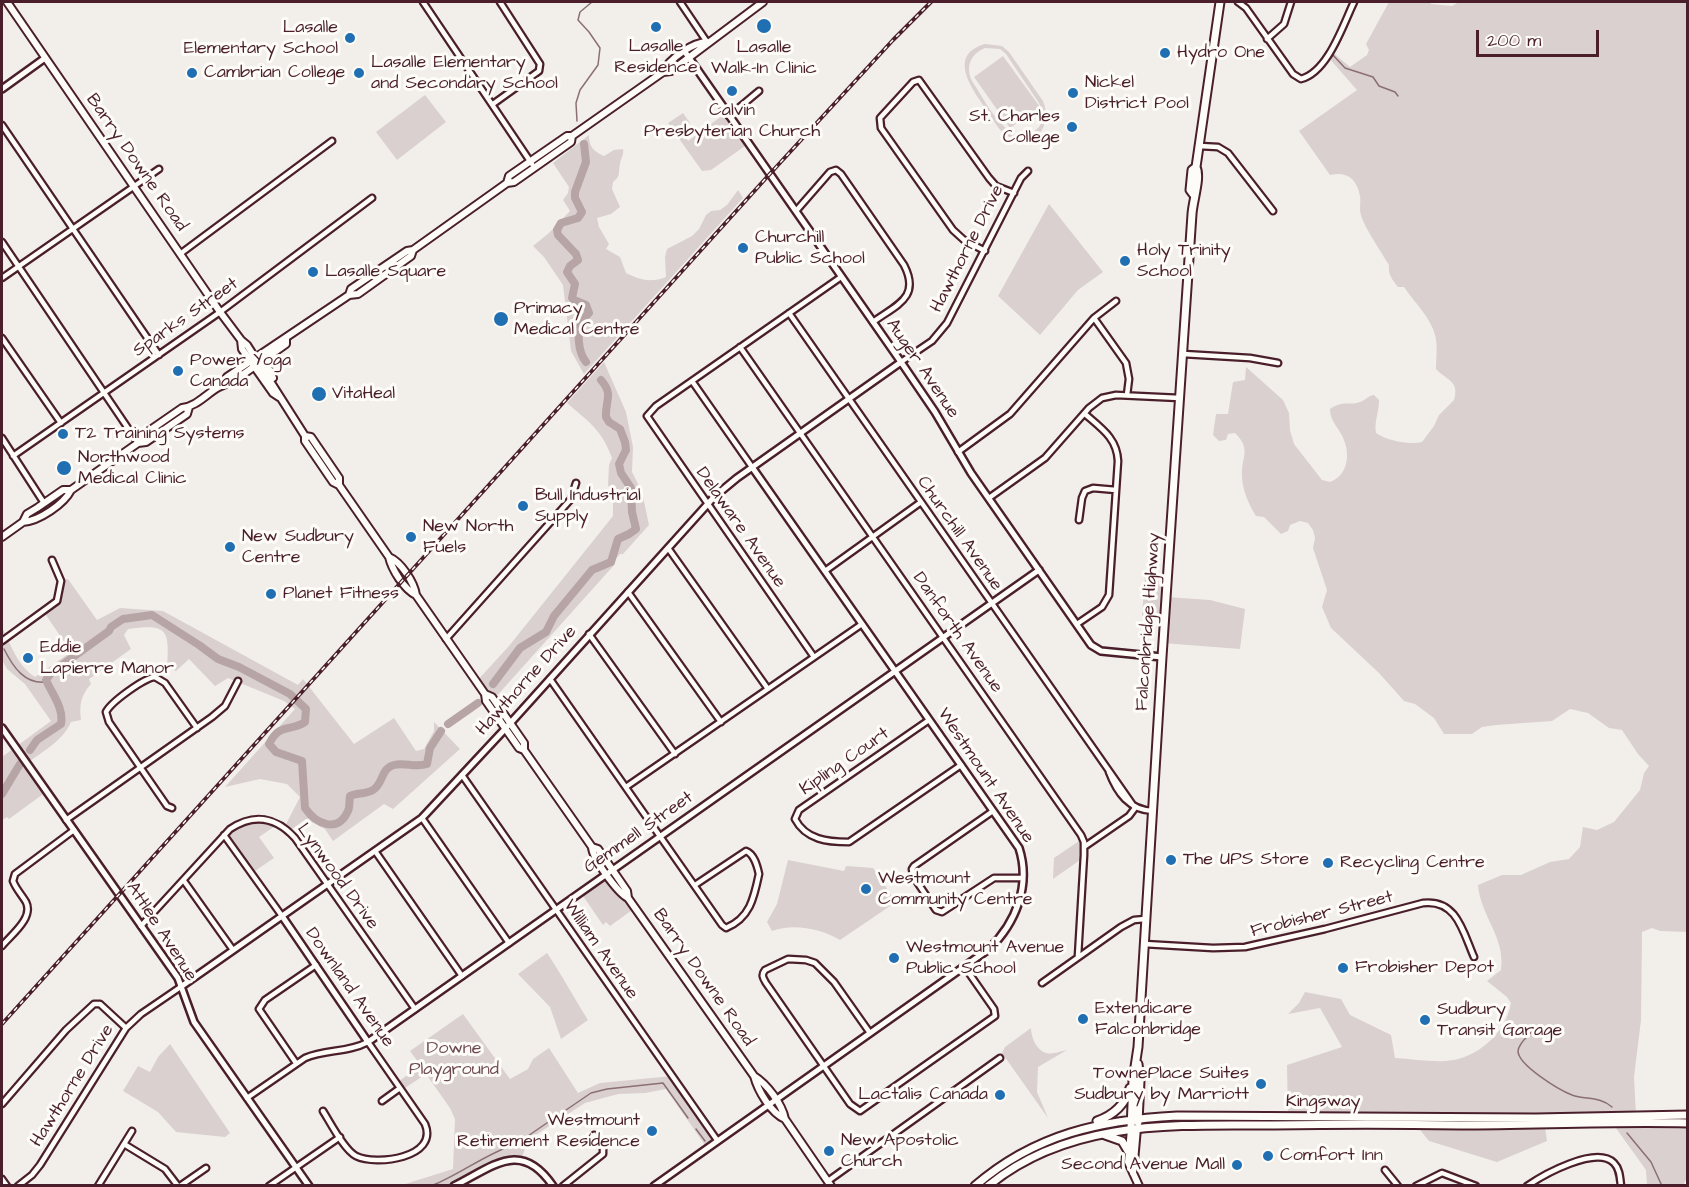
<!DOCTYPE html>
<style>
body{margin:0}
#map{position:relative;width:1689px;height:1187px;overflow:hidden;background:#f2efeb;font-family:"Architects Daughter",sans-serif}
canvas{display:block}
.frame{position:absolute;inset:0;border:3px solid #4a1f2b;pointer-events:none}
.scale{position:absolute;left:1476px;top:30px;width:123px;height:27px;box-sizing:border-box;border:3px solid #4a1f2b;border-top:0;padding-left:8px;font-size:18px;line-height:21px;white-space:nowrap;color:#4a1f2b;-webkit-text-stroke:4px #fdfcf7;paint-order:stroke}
</style>
<div id="map">
<canvas width="1689" height="1187"></canvas>
<div class="frame"></div>
<div class="scale">200 m</div>
</div>
<script>
const ctx = document.querySelector('canvas').getContext('2d');
ctx.lineJoin = 'round';
function paint(path, color) {
  ctx.fillStyle = color;
  ctx.fill(path, 'evenodd');
}
function trace(path, color, width, dash) {
  ctx.strokeStyle = color;
  ctx.lineWidth = width;
  ctx.lineCap = dash ? 'butt' : 'round';
  ctx.setLineDash(dash || []);
  ctx.stroke(path);
}
function write(font, color, halo, rows, align = 'center') {
  ctx.font = font + ' "Architects Daughter",sans-serif';
  ctx.lineWidth = 6;
  ctx.setLineDash([]);
  ctx.textBaseline = 'middle';
  ctx.strokeStyle = halo;
  ctx.fillStyle = color;
  for (const [text, x, y, turn = 0] of rows) {
    ctx.save();
    ctx.translate(x, y);
    ctx.rotate((+turn || 0) * Math.PI / 180);
    ctx.textAlign = isNaN(turn) ? turn : align;
    if (halo) ctx.strokeText(text, 0, 0);
    ctx.fillText(text, 0, 0);
    ctx.restore();
  }
}
paint(new Path2D(`
 M1389,2H1430L1431,4L1452,6L1459,2H1687L1688,932L1660,931L1652,928L1642,932L1641,1020L1634,1077L1636,1116L1288,1113L1287,1065L1342,1047L1320,1008L1288,1014L1299,1003L1305,992L1341,999L1350,1015L1391,1035L1395,1058C1412,1059 1430,1062 1446,1061C1477,1059 1506,1033 1511,1003L1507,997L1487,981L1501,970C1506,938 1480,915 1478,885L1502,875H1521L1550,862L1569,859L1580,847L1583,827L1597,830L1614,822L1640,790L1644,773L1649,766L1638,754L1622,730L1609,728L1588,713L1570,709L1552,721L1496,725L1482,727L1472,734H1444L1434,718L1415,704L1404,701L1379,673L1331,628L1322,607L1327,590L1313,548L1315,538L1313,530L1308,523L1300,521L1290,525L1288,531L1281,534L1264,517L1256,516C1249,505 1242,489 1242,476C1241,456 1252,450 1235,433L1228,434L1226,440L1219,441L1213,435L1216,414H1228L1233,382L1245,380L1246,367L1283,400L1289,413L1290,430L1294,444L1322,480L1330,482C1346,476 1350,459 1345,443C1342,430 1330,423 1330,409C1344,400 1348,406 1360,402C1366,400 1367,396 1374,395L1379,400C1379,413 1374,421 1376,433C1388,441 1409,445 1422,442L1434,426L1439,415L1454,400C1460,381 1446,380 1436,369C1436,358 1438,346 1435,335C1431,318 1414,302 1404,287H1398C1392,279 1388,275 1389,265C1382,253 1364,227 1361,215C1359,209 1361,202 1360,196C1357,178 1346,171 1330,175L1299,131L1357,90L1328,57L1331,51L1350,67L1367,55L1369,50L1366,44Z
 M985,44L1002,46L1009,52L1043,101C1054,129 1031,152 1006,135C997,129 992,117 986,109C973,90 946,55 985,44ZM985,48L1000,49L1006,54L1039,103C1043,112 1045,122 1037,129C1010,155 984,98 972,81C965,66 971,54 985,48Z
 M1003,56L1040,107L1010,128L974,77Z
 M425,95L446,122L397,160L376,132Z
 M683,113L690,123L681,130L688,141L723,115L745,146L711,170L702,171L668,123Z
 M589,135C589,147 593,151 604,156L614,150L623,149C624,156 621,157 620,164C618,173 621,176 613,182L612,189L620,207L611,214L597,218L599,227L609,244L606,249L620,257L626,273C640,280 651,283 666,277L665,257L667,249L692,236L699,229L706,215L711,211L720,210L727,205L738,190L743,198L584,374L571,351L563,285L544,257L533,246L549,233L570,211L563,200L568,193L569,187L553,163Z
 M1049,204L1103,272L1078,290L1040,335L998,296Z
 M604,362L626,412L633,447L632,472L642,492L649,525L623,554H620L614,561L615,564L494,699L476,682L509,646L613,516V494L608,485L609,465L612,458C602,430 589,422 567,403Z
 M1145,576L1168,578L1167,597L1210,600L1245,609L1240,649L1163,643L1165,617L1142,616Z
 M68,579L97,620L120,608L163,611L298,685L303,679L354,744L394,718L416,751L424,749L434,731V722L460,749L393,809L384,804L333,841L325,829L306,819L288,832L284,828L300,797L287,784L260,779L225,787L295,709L284,701L228,678L215,686L189,659L176,671L167,667C170,628 166,624 128,629L124,635L131,649L89,679L91,684C81,695 79,705 81,720L71,722C63,741 43,751 26,764L46,792L9,819L7,817L2,820V757L51,721L25,684L7,669L2,660V627C11,645 17,665 35,677L71,652L44,612L54,605L61,581Z
 M255,819L278,824L259,837L274,858L252,873L225,835L230,829Z
 M1082,839L1083,858L1053,879L1054,858Z
 M788,860L844,871L846,866L873,868L896,902L840,940C821,929 794,923 772,931L767,922L777,904Z
 M607,875L635,908L610,926L606,922L603,925L581,893Z
 M547,953C562,975 574,998 588,1020L561,1039L550,1007L518,974Z
 M463,1014L510,1079L528,1069L533,1059L549,1048L578,1093L600,1083L672,1076L717,1141L707,1148L666,1089L645,1093L618,1094L585,1103L534,1136L528,1140L521,1160H510L455,1185H402L453,1169L455,1119L450,1108L426,1074L402,1090L396,1083L421,1066L410,1051Z
 M1031,1028C1031,1037 1036,1050 1046,1053C1052,1055 1061,1051 1067,1050L1038,1067L1037,1092L1048,1118L1002,1053L1005,1047Z
 M170,1044L230,1133L225,1137L176,1132L158,1112L123,1091L138,1066L150,1072L158,1057Z
 M1613,1124H1687V1178L1683,1185H1647L1646,1170Z
 M1416,1125L1545,1127L1547,1141L1497,1162L1429,1141Z`), '#d9d0cf');
trace(new Path2D(`
 M1332,54L1345,68L1373,77L1379,86L1395,92L1398,96
 M577,121L576,103L580,90L598,65L600,48L589,32L578,20L580,12L592,2
 M4,649C13,667 25,685 47,682
 M1534,1029C1529,1036 1519,1042 1518,1051C1518,1065 1559,1090 1572,1095C1586,1100 1599,1096 1612,1107
 M696,1129L705,1141
 M1627,1133L1651,1162L1662,1186
 M519,1142L591,1093L607,1089L663,1083L688,1118
 M431,1186C459,1175 484,1155 513,1145`), '#8b6f75', 1.5);
trace(new Path2D(`
 M584,144L586,162L575,192V198L582,212L578,218L561,223L557,230L558,235L576,254L578,260L570,266L567,272L575,284L572,298L574,300L586,305L589,313C587,315 584,317 583,320C576,331 578,352 586,362
 M493,684L520,648L546,632L554,616L592,570L611,562L618,539L629,534L636,529L632,512L631,488L621,473L619,464L626,450L625,442L620,429L609,422L606,417C605,400 614,395 601,380
 M448,724L478,703
 M30,750L37,740L61,724C64,708 52,694 46,680L51,673L109,631L111,627L123,619L152,615L199,645L218,659L239,667L290,694L306,709L305,722C291,732 280,722 269,744L276,752L302,761L305,808C316,824 338,834 348,811C350,807 349,801 350,796C357,793 366,794 373,790C384,783 380,769 394,765C405,762 415,768 427,764L430,748L441,731
 M2,794L20,764`), '#b7a5a6', 8);
const minor = new Path2D(`
 M423,2L532,164
 M680,2L707,42
 M1238,2L1246,8L1293,74L1301,79C1328,72 1343,25 1354,2
 M1267,39L1284,24L1291,2
 M493,104L539,71L540,64L500,2
 M729,116L759,91
 M2,125L159,355
 M1199,146L1218,147L1228,153L1273,211
 M796,211L830,172L836,170L841,174L904,265C921,298 896,305 873,322
 M2,242L138,443
 M985,251L964,240L953,230L881,128L880,118L913,82L919,80L989,178L996,186L1014,193
 M180,254L332,141
 M2,278L159,169
 M789,313L1135,808
 M1094,318L1126,363L1129,379L1127,395
 M2,338L61,423
 M740,347L1081,835L1084,842V855L1078,956
 M1183,354L1250,358L1278,363
 M901,362L932,341L947,323L1021,178L1028,171
 M692,381L752,467
 M2,438L44,503
 M958,452L1010,414L1094,318L1116,301
 M13,456L220,312L372,198
 M989,498L1045,458L1089,408L1102,398L1116,395L1180,398
 M1079,520L1082,498L1085,491L1093,488L1116,490
 M668,548L768,689
 M825,571L921,502
 M628,592L721,722
 M1077,624L1102,607L1109,595L1118,461C1117,438 1101,428 1085,414
 M589,634L675,754
 M446,639L571,499L576,483
 M2,641L57,601L61,581L52,560
 M814,657L647,416L656,406L841,277
 M550,679L722,925L726,928C750,918 754,898 759,874C757,865 754,854 746,851L695,885
 M929,720L799,810L795,819C806,840 828,842 849,842L961,765
 M1109,772C1117,793 1129,810 1153,811
 M462,775L717,1140
 M626,787L862,624
 M172,808L167,806L109,722L106,712C111,702 144,678 155,677L165,683L197,728
 M993,811L914,866L912,869L913,876L936,910L942,912L994,878H1022
 M422,818L509,943
 M66,820L212,717L225,706L238,681
 M224,835L282,916
 M1084,847L1129,816L1135,808
 M375,851L462,976
 M184,881L233,950
 M141,926L230,829C254,813 276,817 295,838L415,1009
 M1144,944L1213,948L1245,947L1325,929L1423,903C1457,899 1463,932 1474,957
 M2,946C11,935 34,918 26,902C22,895 16,889 13,881L15,874L74,830
 M1042,983L1121,927L1134,920L1145,919
 M870,1033L834,982L815,963L806,960L788,959L765,970C761,975 763,978 766,983L850,1104L860,1111L995,1016L994,1009L964,966
 M296,1063L259,1009L265,1000L316,965
 M247,1098L305,1058C326,1049 347,1053 368,1042L425,1124C439,1158 376,1166 356,1156C344,1150 330,1122 323,1111
 M382,1101L400,1088
 M2,1104L66,1030L94,1004H100L126,1028
 M124,1144L165,1169L178,1186
 M1385,1170L1398,1186
 M2,1179L7,1186
 M828,1181L1000,1058
 M18,1186L32,1175L40,1165L126,1028L141,1014L182,986
 M98,1186L132,1131
 M180,1186L206,1168
 M269,1186L340,1137
 M563,1186L603,1154V1147L594,1135
 M1416,1186L1442,1173L1476,1186
 M1527,1186C1543,1175 1596,1145 1614,1163C1620,1169 1620,1178 1621,1186`);
const tertiary = new Path2D(`
 M685,52L901,362L935,412L971,473L1091,645L1101,651L1162,657
 M2,89L45,58
 M2,728L178,978L194,1022L309,1186
 M282,916L368,1042L1039,570
 M182,986L422,818L505,729L714,497L737,478L901,362
 M454,1186C494,1166 521,1139 553,1186
 M654,1186L989,949C1016,923 1031,885 1019,848L752,467`);
const secondary = new Path2D(`
 M7,2L220,312L241,340L247,345L305,436V441L333,482L339,485
 M663,72C669,59 693,42 707,42
 M507,183L509,176L567,136H572L663,72L671,71L763,2
 M349,295L358,294L411,256L413,250
 M241,340L242,349L273,393L279,397
 M273,378L268,367L273,355
 M223,384L227,377L349,295L351,289L407,251L413,250L507,183L514,182L571,142L572,136
 M305,436L311,437L339,478V485L389,557C392,570 404,589 416,595
 M138,443L146,442L187,414L189,407
 M23,522C39,521 64,504 71,490
 M2,537L23,522L27,514L37,508L63,490H71L138,443L143,435L182,408C201,406 212,385 231,383L286,344V338
 M389,557C401,562 414,582 416,595L485,694L492,697L524,743V750L592,847L598,849L627,891L628,898L754,1076C758,1091 771,1113 785,1119
 M485,694L486,701L519,748L524,750
 M592,847C592,858 618,893 628,898
 M754,1076C767,1084 782,1104 785,1119L831,1186
 M1131,1129L1128,1162L1139,1186
 M1133,1173L1137,1128`);
const primary = new Path2D(`
 M1193,194L1190,190L1192,170L1196,167
 M1097,1121C1114,1115 1125,1105 1130,1088
 M1138,1122L1140,1081L1138,1064
 M1131,1129L1133,1080L1138,1047L1162,657L1192,214C1193,200 1201,177 1196,167L1220,2
 M1105,1135L1122,1141L1128,1151
 M975,1186C1035,1134 1101,1120 1177,1116L1536,1118L1688,1115
 M988,1186C1069,1119 1175,1125 1274,1125C1336,1124 1398,1124 1460,1125C1536,1125 1612,1121 1688,1123`);
trace(minor, '#4a1f2b', 9);
trace(tertiary, '#4a1f2b', 10);
trace(secondary, '#4a1f2b', 10);
trace(primary, '#4a1f2b', 11);
trace(minor, '#fdfcf7', 4.5);
trace(tertiary, '#fdfcf7', 5);
trace(secondary, '#fdfcf7', 6);
trace(primary, '#fdfcf7', 7);
const rail = new Path2D(`
 M2,1024L767,177L893,40L931,2`);
trace(rail, '#4a1f2b', 4);
trace(rail, '#fdfcf7', 1.5, [4.5]);
for (const [x, y, r, color] of [
 [764,26,8,"#1f6fb2"],
 [656,27,6,"#1f6fb2"],
 [350,38,6,"#1f6fb2"],
 [1165,53,6,"#1f6fb2"],
 [192,73,6,"#1f6fb2"],
 [359,73,6,"#1f6fb2"],
 [732,91,6,"#1f6fb2"],
 [1073,93,6,"#1f6fb2"],
 [1072,127,6,"#1f6fb2"],
 [743,248,6,"#1f6fb2"],
 [1125,261,6,"#1f6fb2"],
 [313,272,6,"#1f6fb2"],
 [501,319,8,"#1f6fb2"],
 [178,371,6,"#1f6fb2"],
 [319,394,8,"#1f6fb2"],
 [63,434,6,"#1f6fb2"],
 [64,468,8,"#1f6fb2"],
 [523,506,6,"#1f6fb2"],
 [411,537,6,"#1f6fb2"],
 [230,547,6,"#1f6fb2"],
 [271,594,6,"#1f6fb2"],
 [28,658,6,"#1f6fb2"],
 [1171,860,6,"#1f6fb2"],
 [1328,863,6,"#1f6fb2"],
 [866,889,6,"#1f6fb2"],
 [894,958,6,"#1f6fb2"],
 [1343,968,6,"#1f6fb2"],
 [1083,1019,6,"#1f6fb2"],
 [1425,1020,6,"#1f6fb2"],
 [1261,1084,6,"#1f6fb2"],
 [1000,1095,6,"#1f6fb2"],
 [652,1131,6,"#1f6fb2"],
 [829,1151,6,"#1f6fb2"],
 [1268,1156,6,"#1f6fb2"],
 [1237,1165,6,"#1f6fb2"]
]) {
  const dot = new Path2D();
  dot.arc(x, y, r, 0, 2 * Math.PI);
  ctx.fillStyle = color;
  ctx.fill(dot);
  trace(dot, '#fdfcf7', 2);
}
write('18px', '#4a1f2b', '#fdfcf7', [
 ["Lasalle",338,28,"right"],
 ["Elementary School",338,49,"right"],
 ["Lasalle",656,47,"center"],
 ["Residence",656,68,"center"],
 ["Lasalle",764,48,"center"],
 ["Walk-In Clinic",764,69,"center"],
 ["Hydro One",1177,53],
 ["Lasalle Elementary",371,63],
 ["and Secondary School",371,84],
 ["Cambrian College",204,73],
 ["Nickel",1085,83],
 ["District Pool",1085,104],
 ["Calvin",732,111,"center"],
 ["Presbyterian Church",732,132,"center"],
 ["St. Charles",1060,117,"right"],
 ["College",1060,138,"right"],
 ["Churchill",755,238],
 ["Public School",755,259],
 ["Holy Trinity",1137,251],
 ["School",1137,272],
 ["Lasalle Square",325,272],
 ["Primacy",514,309],
 ["Medical Centre",514,330],
 ["Power Yoga",190,361],
 ["Canada",190,382],
 ["VitaHeal",332,394],
 ["T2 Training Systems",75,434],
 ["Northwood",78,458],
 ["Medical Clinic",78,479],
 ["Bull Industrial",535,496],
 ["Supply",535,517],
 ["New North",423,527],
 ["Fuels",423,548],
 ["New Sudbury",242,537],
 ["Centre",242,558],
 ["Planet Fitness",283,594],
 ["Eddie",40,648],
 ["Lapierre Manor",40,669],
 ["The UPS Store",1183,860],
 ["Recycling Centre",1340,863],
 ["Westmount",878,879],
 ["Community Centre",878,900],
 ["Westmount Avenue",906,948],
 ["Public School",906,969],
 ["Frobisher Depot",1355,968],
 ["Extendicare",1095,1009],
 ["Falconbridge",1095,1030],
 ["Sudbury",1437,1010],
 ["Transit Garage",1437,1031],
 ["TownePlace Suites",1249,1074,"right"],
 ["Sudbury by Marriott",1249,1095,"right"],
 ["Lactalis Canada",988,1095,"right"],
 ["Westmount",640,1121,"right"],
 ["Retirement Residence",640,1142,"right"],
 ["New Apostolic",841,1141],
 ["Church",841,1162],
 ["Comfort Inn",1280,1156],
 ["Second Avenue Mall",1225,1165,"right"]
], 'left');
write('18px', '#4a1f2b', '#fdfcf7', [
 ["Barry Downe Road",136,163,55],
 ["Hawthorne Drive",968,249,-63],
 ["Sparks Street",186,318,-35],
 ["Auger Avenue",922,369,56],
 ["Delaware Avenue",740,528,55],
 ["Churchill Avenue",959,534,55],
 ["Falconbridge Highway",1149,622,-86],
 ["Danforth Avenue",957,633,55],
 ["Hawthorne Drive",527,681,-48],
 ["Kipling Court",845,762,-35],
 ["Westmount Avenue",985,776,56],
 ["Gemmell Street",639,833,-35],
 ["Lynwood Drive",337,877,54],
 ["Frobisher Street",1322,915,-14],
 ["Attlee Avenue",161,932,57],
 ["William Avenue",600,950,55],
 ["Barry Downe Road",703,978,55],
 ["Downland Avenue",349,988,55],
 ["Hawthorne Drive",73,1086,-58],
 ["Kingsway",1323,1102]
]);
write('18px', '#6e4b54', '#fdfcf7', [
 ["Downe",454,1049],
 ["Playground",454,1070]
]);
</script>
